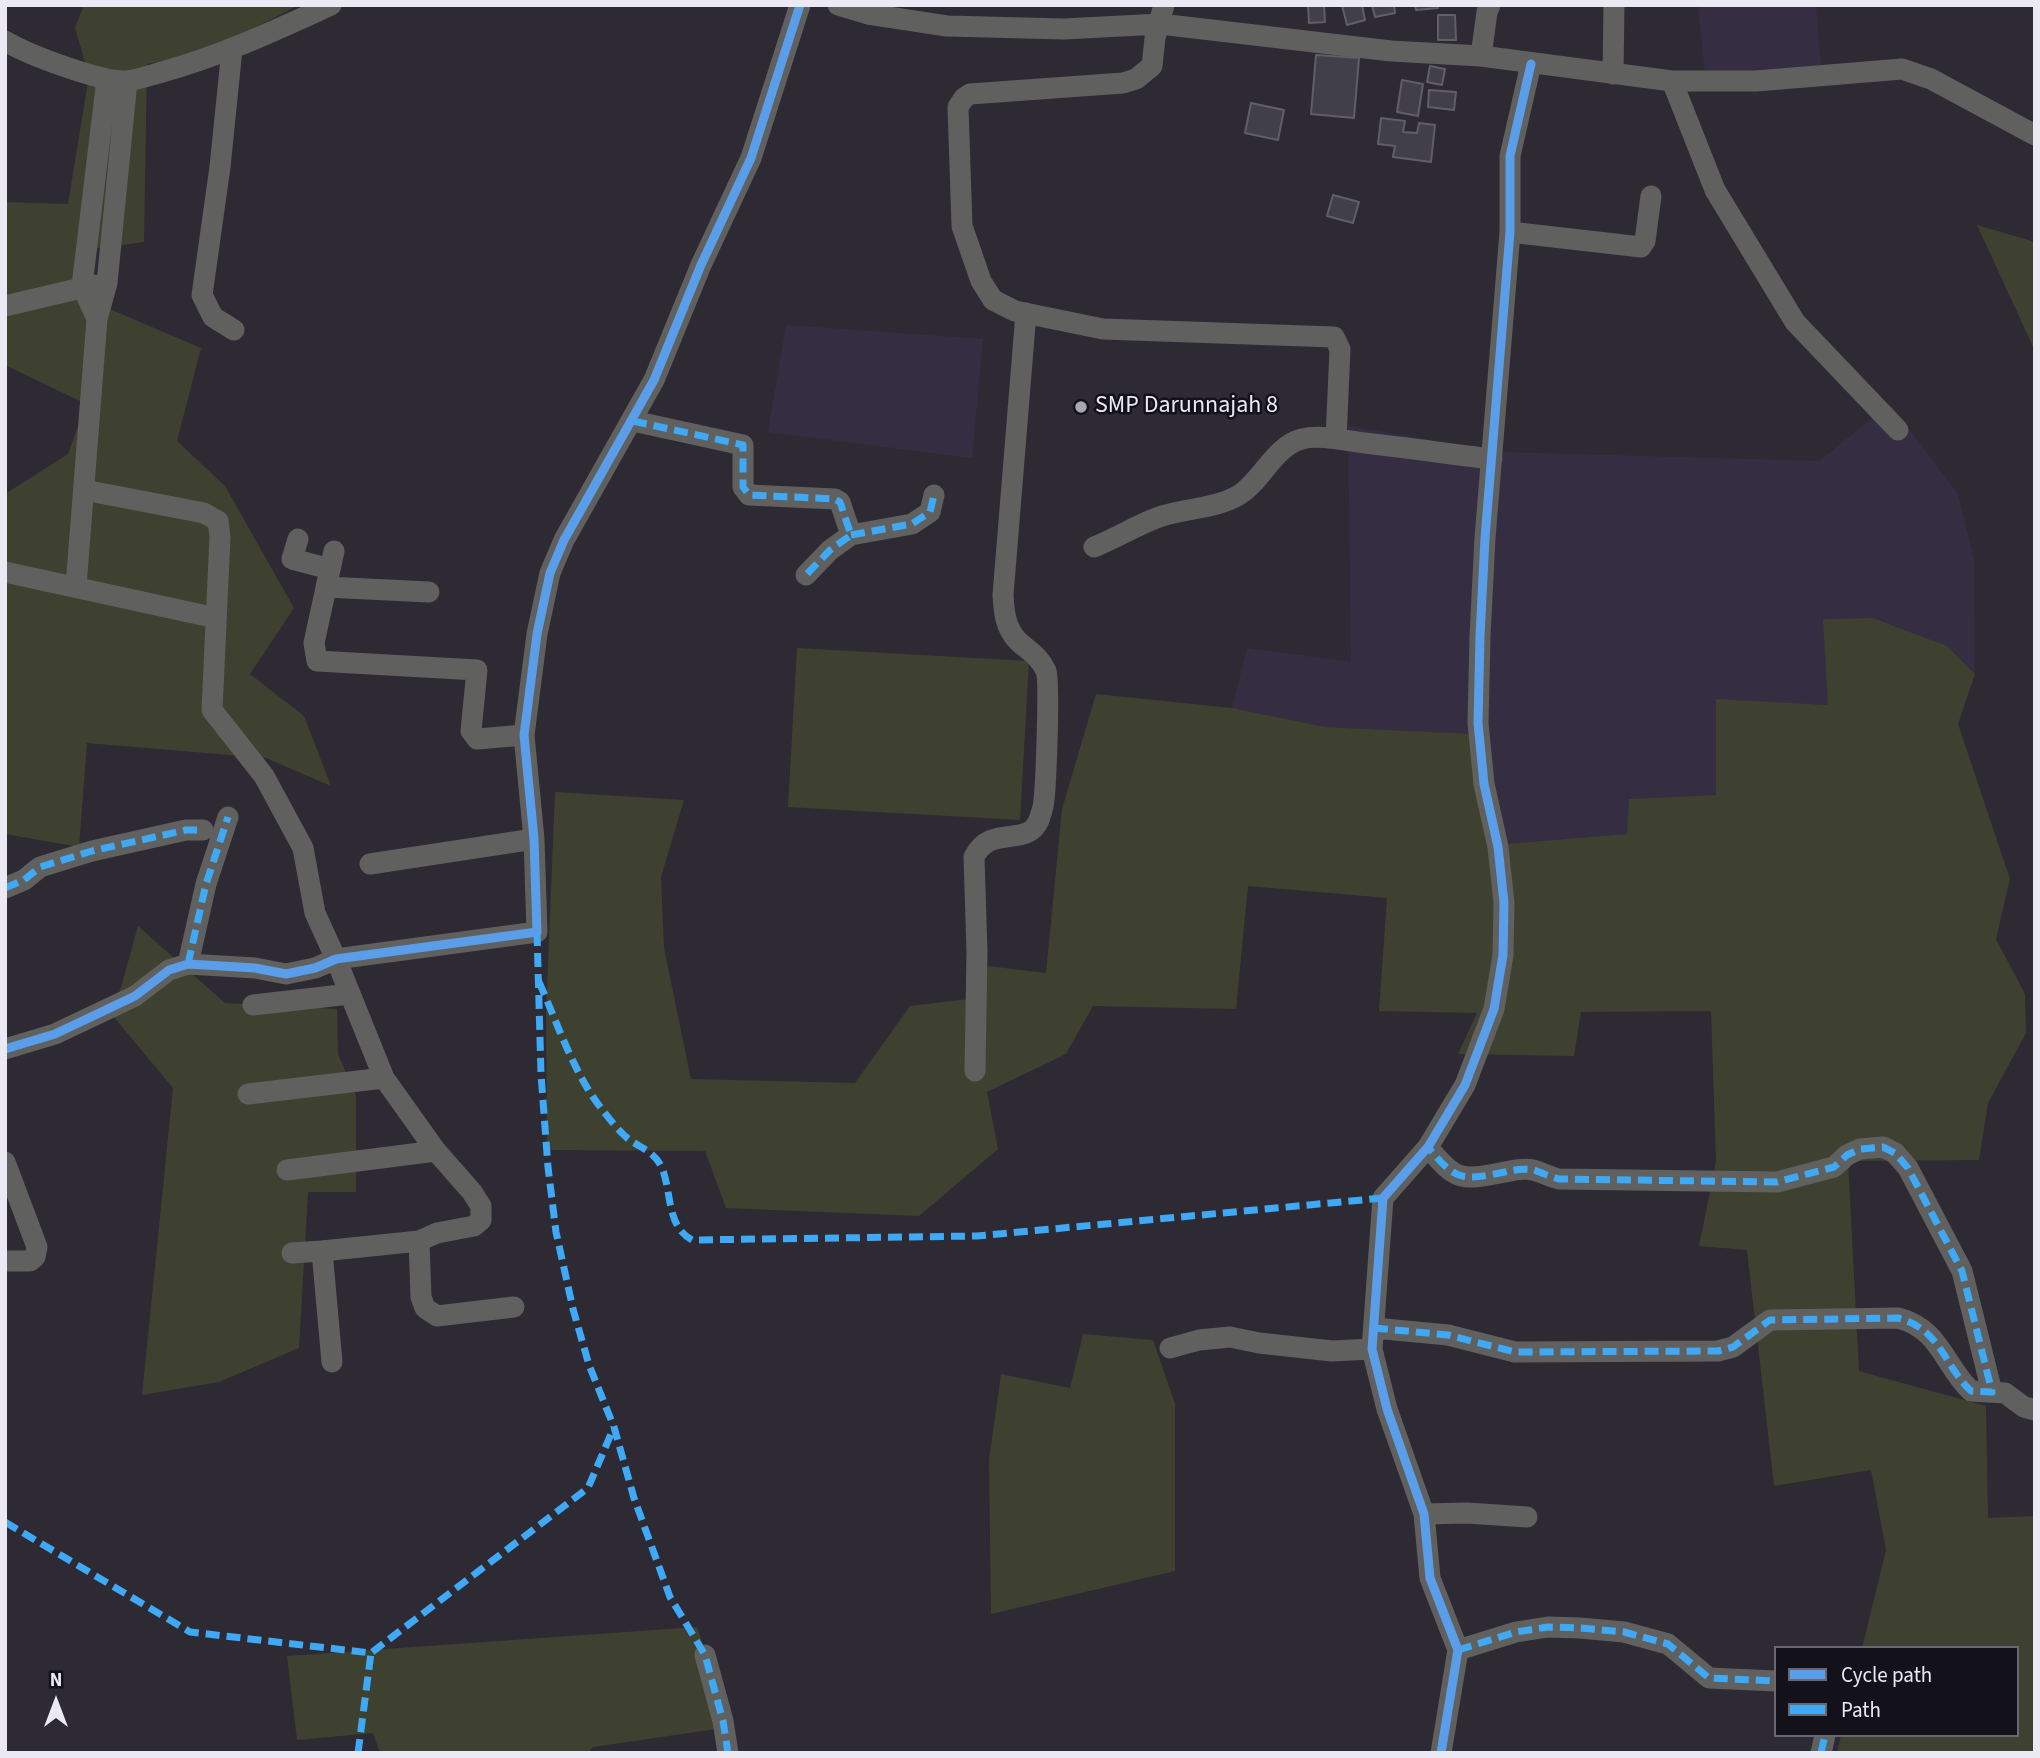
<!DOCTYPE html>
<style>
body{margin:0}
#map{position:relative;width:2040px;height:1758px;overflow:hidden;background:#2d2a34;font-family:"Source Sans 3",sans-serif}
canvas{display:block}
.frame{position:absolute;inset:0;border:7px solid #ebe9f4;pointer-events:none}
.legend{position:absolute;left:1774px;top:1646px;width:245px;height:91px;box-sizing:border-box;background:#131119;border:2px solid #696771;margin:0;padding:9px 12px;list-style:none;font-size:21px;color:#ebe9f4}
.legend li{display:flex;align-items:center;gap:14px;height:35px}
.legend b{width:35px;border:2px solid #696771}
.north{position:absolute;left:21px;top:1667px;width:70px;height:70px;-webkit-text-stroke:5px #131119;paint-order:stroke;rotate:0deg;font-size:19px;font-weight:700;line-height:28px;text-align:center;color:#ebe9f4}
.north::after{content:'';display:block;margin:auto;width:24px;height:32px;background:#ebe9f4;clip-path:polygon(50% 0,100% 100%,50% 72%,0 100%)}
</style>
<div id="map">
<canvas width="2040" height="1758"></canvas>
<div class="frame"></div>
<ul class="legend">
<li><b style="height:9px;background:#5a9eea"></b>Cycle path</li>
<li><b style="height:9px;background:#3fa9f5"></b>Path</li>
</ul>
<div class="north">N</div>
</div>
<script>
const ctx = document.querySelector('canvas').getContext('2d');
ctx.lineJoin = 'round';
function paint(path, color) {
  ctx.fillStyle = color;
  ctx.fill(path, 'evenodd');
}
function trace(path, color, width, dash) {
  ctx.strokeStyle = color;
  ctx.lineWidth = width;
  ctx.lineCap = dash ? 'butt' : 'round';
  ctx.setLineDash(dash || []);
  ctx.stroke(path);
}
function write(font, color, halo, rows, align = 'center') {
  ctx.font = font + ' "Source Sans 3",sans-serif';
  ctx.lineWidth = 5;
  ctx.setLineDash([]);
  ctx.textBaseline = 'middle';
  ctx.strokeStyle = halo;
  ctx.fillStyle = color;
  for (const [text, x, y, turn = 0] of rows) {
    ctx.save();
    ctx.translate(x, y);
    ctx.rotate((+turn || 0) * Math.PI / 180);
    ctx.textAlign = isNaN(turn) ? turn : align;
    if (halo) ctx.strokeText(text, 0, 0);
    ctx.fillText(text, 0, 0);
    ctx.restore();
  }
}
paint(new Path2D(`
 M1698,5H1816L1821,68L1706,84Z
 M786,325L983,339L972,458L768,432Z
 M1890,404L1958,494L1974,560L1975,674L1947,646L1873,618L1824,619L1828,705L1716,700V795L1629,799L1628,834L1504,844L1475,734L1325,727L1232,708L1247,648L1351,662L1348,426L1502,452L1819,461Z`), '#352e43');
paint(new Path2D(`
 M84,5H299L207,52L147,64L144,242L84,250L70,292L201,348L177,441L225,486L294,608L250,674L304,716L331,786L266,758L87,743L79,847L5,834V494L68,454L86,404L5,365V202L68,204L89,76L75,28Z
 M1977,225L2035,242V351Z
 M1873,618L1947,646L1975,674L1958,724L2010,879L1996,939L2025,994L2026,1033L1988,1103L1979,1160L1848,1161L1859,1371L1986,1406L1988,1518L2035,1516V1753H1837L1841,1735H2017V1648H1862L1886,1550L1871,1470L1774,1486L1747,1250L1699,1246L1716,1162L1711,1011L1581,1012L1574,1056L1458,1054L1477,1013L1379,1011L1387,898L1248,886L1236,1009L1093,1006L1066,1054L987,1092L998,1149L919,1216L726,1208L705,1151L547,1150L546,1014L555,792L684,800L661,877L664,948L691,1079L855,1083L910,1006L978,998L988,966L1046,973L1062,809L1096,694L1232,708L1325,727L1475,734L1504,844L1627,834L1629,799L1716,795V699L1828,705L1823,619Z
 M797,648L1029,661L1020,820L788,807Z
 M138,926L225,1003L337,1009L338,1054L356,1096V1192H308L299,1348L219,1382L142,1395L173,1088L113,1016Z
 M1083,1334L1153,1340L1175,1404V1571L991,1614L989,1460L1001,1374L1070,1388Z
 M697,1627L730,1727L593,1747L588,1753H380L373,1733L297,1740L287,1656Z`), '#3e412f');
const building = new Path2D(`
 M1308,5H1324L1325,22L1309,23Z
 M1342,5H1362L1365,20L1347,25Z
 M1372,5H1394L1395,13L1375,17Z
 M1415,5H1437L1438,8L1416,10Z
 M1438,15H1455L1456,40H1438Z
 M1316,55L1359,58L1354,118L1311,114Z
 M1430,66L1445,69L1442,85L1427,82Z
 M1402,80L1423,84L1418,116L1397,112Z
 M1429,90L1456,92L1454,110L1428,107Z
 M1251,103L1284,110L1278,140L1245,133Z
 M1381,118L1405,121L1403,132L1417,133L1419,123L1435,125L1431,162L1393,157L1395,146L1378,144Z
 M1333,195L1359,202L1353,223L1327,216Z`);
paint(building, '#413f47');
trace(building, '#615e67', 2);
trace(new Path2D(`
 M838,5L868,14L947,26L1064,29L1160,24L1391,51L1481,56L1672,81H1756L1902,69L1931,79L2035,135
 M1164,5L1155,38L1152,66L1136,79L1123,83L970,94L964,98L958,107L962,226L981,281L993,300L1015,311L1103,329L1334,337L1340,349L1336,439
 M5,41C29,55 100,82 126,81C138,80 151,75 162,72C221,56 276,30 331,5
 M232,49L220,167L202,295L213,317L234,330
 M1481,56L1487,12L1490,5
 M1613,74L1614,5
 M1672,81L1715,190L1795,322L1898,430
 M1510,232L1641,247L1645,241L1651,196
 M5,306L94,285
 M97,319L82,286L107,79
 M633,421L743,445V487L749,495L835,499L840,502L851,535L830,550L806,575
 M84,490L204,513L218,521L220,537L212,710L264,776L303,848L315,913L336,959L384,1078L436,1151L472,1192L481,1206V1220L474,1226L437,1233L419,1241L322,1251
 M851,535L912,524L930,512L934,495
 M298,539L292,559L330,569
 M1094,547C1117,538 1138,524 1162,516C1187,508 1215,509 1239,495C1262,481 1274,446 1302,439C1320,434 1346,441 1365,443C1408,448 1450,454 1492,459
 M334,551L314,643L317,661L477,670L471,731L477,739L524,735
 M5,572L216,618
 M76,586L97,319L107,283L127,81
 M326,587L429,592
 M370,864L534,839
 M5,888L24,880L40,867L92,851L186,830H203
 M188,964L206,884L228,817
 M253,1005L350,994
 M5,1049L55,1034L135,996L169,970L188,964L255,968L286,974L315,968L336,959L537,932L534,839L524,735L537,634L550,573L564,540L654,380L701,265L751,158L800,5
 M975,1071L977,952L974,857C991,823 1027,849 1039,820C1041,814 1044,806 1044,799C1046,783 1050,680 1046,671C1039,655 1028,651 1017,640C1005,627 1004,611 1003,595L1026,313
 M248,1094L384,1078
 M1428,1147C1457,1183 1463,1180 1505,1172C1514,1170 1524,1168 1533,1170C1541,1172 1550,1177 1559,1179L1777,1182L1834,1167L1847,1155L1860,1149L1883,1147L1895,1153L1908,1168L1962,1271L1992,1392
 M5,1162L37,1247L35,1257L30,1261H5
 M287,1170L436,1151
 M419,1241L421,1297L425,1308L437,1316L514,1307
 M292,1253L322,1251L332,1362
 M1374,1328L1448,1335L1515,1352L1718,1351L1733,1347L1770,1320L1898,1318C1941,1329 1944,1366 1971,1391L2005,1393L2024,1407L2035,1410
 M1170,1348L1199,1340L1230,1337L1259,1343L1332,1351L1372,1349
 M1424,1514L1467,1513L1527,1517
 M1458,1650L1516,1632L1548,1627L1580,1628L1624,1632L1668,1644L1709,1678L1776,1681
 M705,1655L723,1721L728,1753
 M1441,1753L1458,1650L1430,1578L1424,1514L1387,1409L1372,1349L1383,1198L1428,1147L1465,1085L1494,1009L1503,955L1504,903L1498,847L1484,784L1478,723L1480,636L1485,538L1510,232V156L1531,64
 M1821,1753L1825,1735`), '#60605f', 21);
trace(new Path2D(`
 M633,421L743,445V487L749,495L835,499L840,502L851,535L830,550L806,575
 M851,535L912,524L930,512L934,495
 M5,888L24,880L40,867L92,851L186,830H203
 M537,932L541,1074L548,1167L556,1232L573,1309L589,1365L614,1427L634,1498L670,1597L705,1655L723,1721L728,1753
 M188,964L206,884L228,817
 M539,982C557,1022 574,1074 601,1108C608,1117 617,1129 626,1137C639,1148 654,1150 662,1168C672,1192 666,1226 692,1240L977,1236L1383,1198
 M1374,1328L1448,1335L1515,1352L1718,1351L1733,1347L1770,1320L1898,1318C1941,1329 1944,1366 1971,1391L1992,1392L1962,1271L1908,1168L1895,1153L1883,1147L1860,1149L1847,1155L1834,1167L1777,1182L1559,1179C1550,1177 1541,1172 1533,1170C1524,1168 1514,1170 1505,1172C1463,1180 1457,1183 1428,1147
 M5,1522L190,1632L371,1653L588,1488L614,1427
 M1458,1650L1516,1632L1548,1627L1580,1628L1624,1632L1668,1644L1709,1678L1776,1681
 M358,1753L371,1653
 M1821,1753L1825,1735`), '#3fa9f5', 7, [14, 7]);
trace(new Path2D(`
 M5,1049L55,1034L135,996L169,970L188,964L255,968L286,974L315,968L336,959L537,932L534,839L524,735L537,634L550,573L564,540L654,380L701,265L751,158L800,5
 M1441,1753L1458,1650L1430,1578L1424,1514L1387,1409L1372,1349L1383,1198L1428,1147L1465,1085L1494,1009L1503,955L1504,903L1498,847L1484,784L1478,723L1480,636L1485,538L1510,232V156L1531,64`), '#5a9eea', 9);
for (const [x, y, r, color] of [
 [1081,407,7,"#a8a6b1"]
]) {
  const dot = new Path2D();
  dot.arc(x, y, r, 0, 2 * Math.PI);
  ctx.fillStyle = color;
  ctx.fill(dot);
  trace(dot, '#131119', 2.5);
}
write('24px', '#ebe9f4', '#131119', [
 ["SMP Darunnajah 8",1095,407]
], 'left');
</script>
